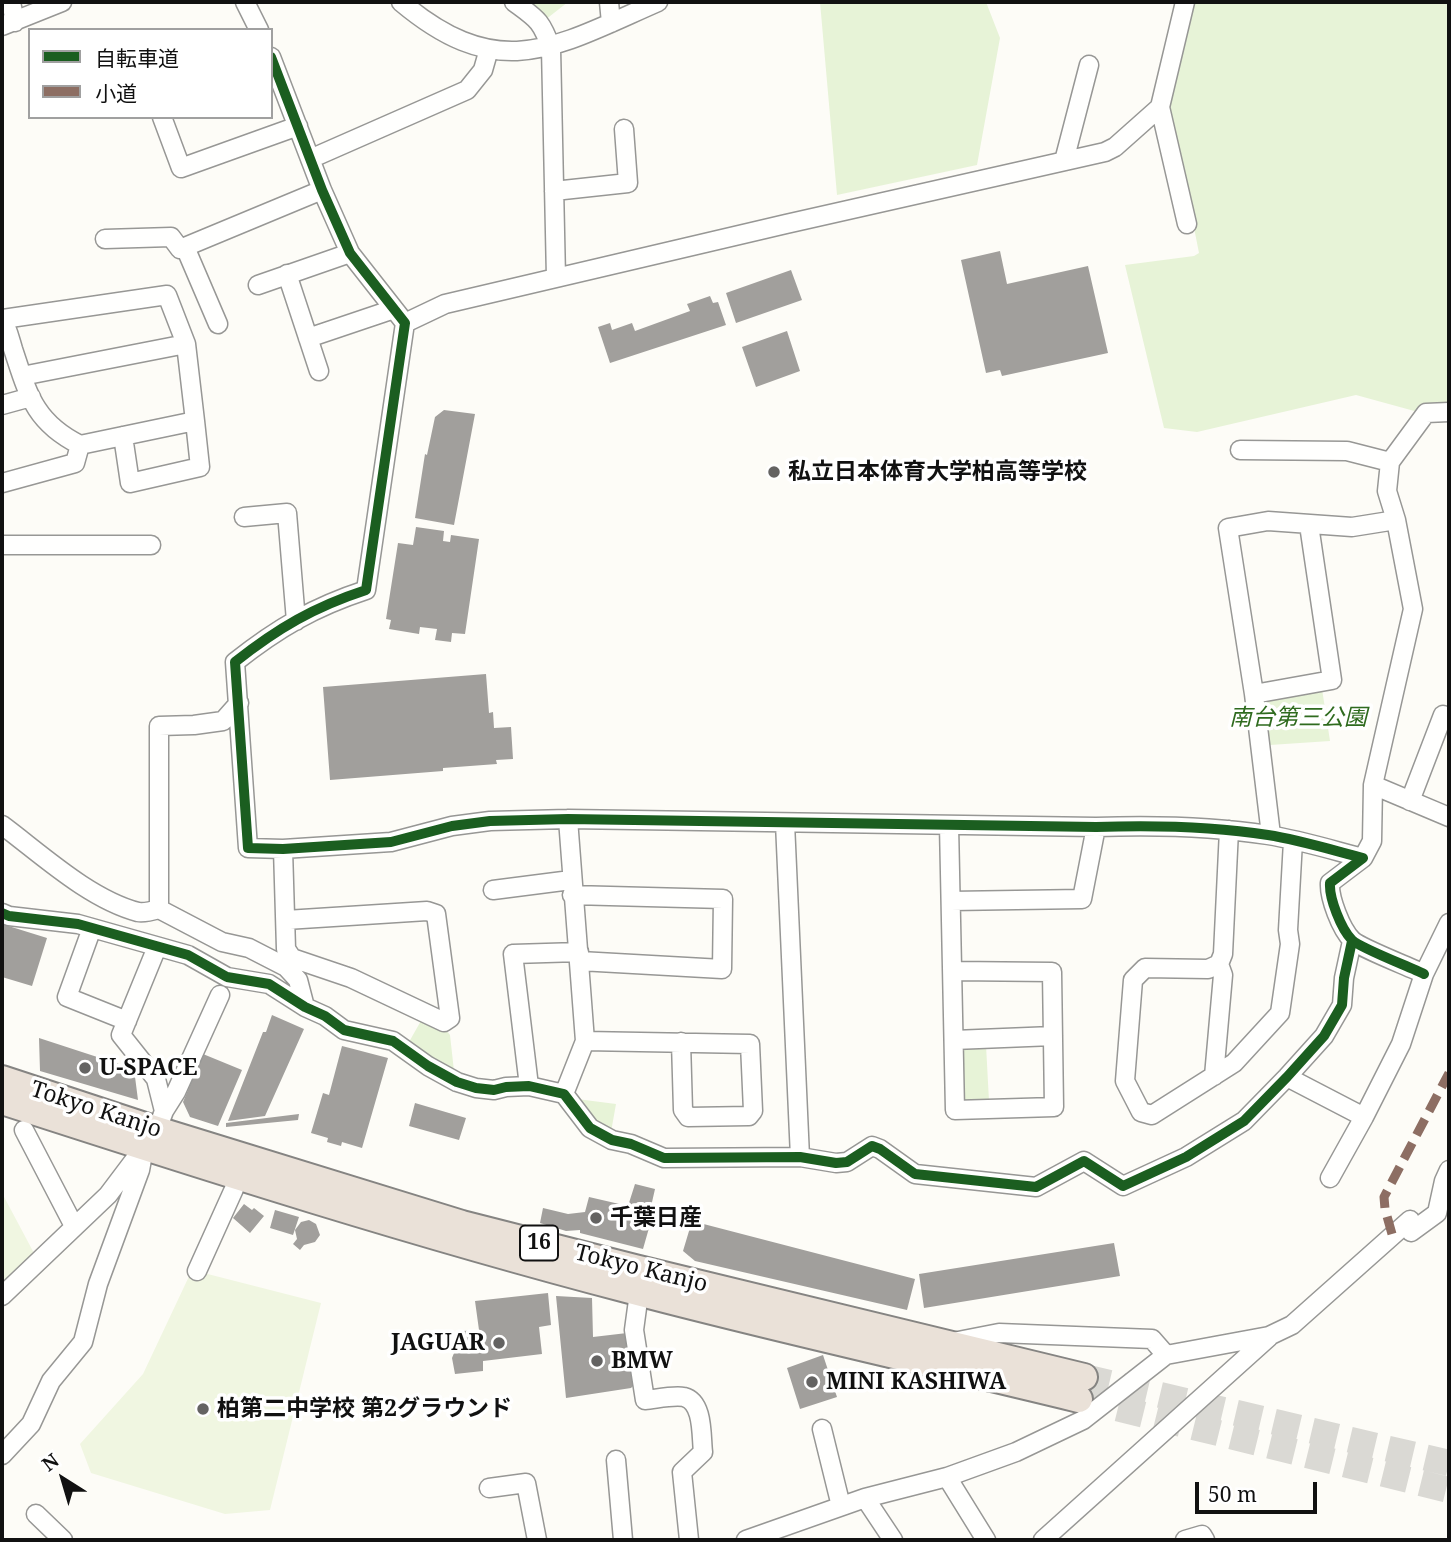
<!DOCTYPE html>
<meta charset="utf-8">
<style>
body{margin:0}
#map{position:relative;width:1451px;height:1542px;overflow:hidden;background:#fdfcf7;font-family:"Noto Serif","Noto Sans JP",serif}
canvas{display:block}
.frame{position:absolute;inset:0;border:4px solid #111;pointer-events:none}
.legend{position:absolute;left:28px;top:28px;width:245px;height:91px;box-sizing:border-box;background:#fff;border:2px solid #a0a0a0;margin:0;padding:9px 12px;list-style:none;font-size:21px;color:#111}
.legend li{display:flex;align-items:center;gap:14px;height:35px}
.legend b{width:35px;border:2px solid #a0a0a0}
.north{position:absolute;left:28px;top:1444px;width:70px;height:70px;-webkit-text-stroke:5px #fff;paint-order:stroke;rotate:323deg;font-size:19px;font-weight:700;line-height:28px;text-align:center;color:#111}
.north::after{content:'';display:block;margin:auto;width:24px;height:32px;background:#111;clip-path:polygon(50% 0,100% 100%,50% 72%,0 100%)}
.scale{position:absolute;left:1195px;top:1482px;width:122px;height:32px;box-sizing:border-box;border:4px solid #111;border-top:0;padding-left:9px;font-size:21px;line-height:24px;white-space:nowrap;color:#111;-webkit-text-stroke:5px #fff;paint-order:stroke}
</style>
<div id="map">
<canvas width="1451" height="1542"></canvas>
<div class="frame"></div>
<ul class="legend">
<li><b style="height:9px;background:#1b5e20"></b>自転車道</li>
<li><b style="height:9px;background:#8d6e63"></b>小道</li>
</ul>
<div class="north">N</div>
<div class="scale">50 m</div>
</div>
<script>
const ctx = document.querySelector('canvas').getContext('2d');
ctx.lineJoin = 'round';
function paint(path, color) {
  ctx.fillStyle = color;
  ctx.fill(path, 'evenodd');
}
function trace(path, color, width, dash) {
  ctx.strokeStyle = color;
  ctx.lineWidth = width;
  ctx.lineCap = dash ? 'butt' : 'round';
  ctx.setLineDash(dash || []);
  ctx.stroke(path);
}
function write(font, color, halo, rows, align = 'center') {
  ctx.font = font + ' "Noto Serif","Noto Sans JP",serif';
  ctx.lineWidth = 7;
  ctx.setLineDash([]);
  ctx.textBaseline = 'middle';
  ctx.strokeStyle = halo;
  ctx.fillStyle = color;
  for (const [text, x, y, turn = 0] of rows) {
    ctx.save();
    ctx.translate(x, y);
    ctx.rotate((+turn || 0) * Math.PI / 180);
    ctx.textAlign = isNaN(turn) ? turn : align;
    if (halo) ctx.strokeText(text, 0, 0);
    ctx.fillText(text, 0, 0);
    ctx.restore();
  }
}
paint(new Path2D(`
 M531,2H568L545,20L528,6Z
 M820,2H986L1000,38L977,165L837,195Z
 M1194,2H1449V404L1418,412L1356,395L1197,432L1164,428L1125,265L1194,256L1199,253L1170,107Z
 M1322,689L1330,741L1270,745L1263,703L1267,698Z
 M422,1019L447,1031L450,1035L454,1071L433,1060L409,1042Z
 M967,1045H986L989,1101L967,1102L962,1096L961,1050Z
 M577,1099L616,1104L611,1132L595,1123Z`), '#e7f3d7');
paint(new Path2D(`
 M2,1193L35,1255L2,1287Z
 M192,1270L321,1303L270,1510L225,1514L91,1473L80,1444L143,1374Z`), '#f0f6e1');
paint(new Path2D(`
 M1000,251L1007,284L1088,266L1108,353L1002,376L1000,370L986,373L961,260Z
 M791,270L802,300L736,323L726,293Z
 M710,296L713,303L718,302L726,325L610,363L598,327L610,323L612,330L632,323L635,331L690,311L687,304Z
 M787,331L800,371L756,387L742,347Z
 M444,410L475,414L454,525L415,518L425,454L427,455L435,417Z
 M416,527L444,531L443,541L450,542L451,535L479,539L465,634L452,633L451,642L435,640L437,629L420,627L419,634L389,629L391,620L386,619L398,543L413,545Z
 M486,674L489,713L493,712L494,728L511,727L513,759L496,760L497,764L443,768V771L330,780L323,687Z
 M2,924L47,938L32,986L2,977Z
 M272,1015L304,1029L265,1116L228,1121L263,1032H266Z
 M39,1038L134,1069L138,1100L40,1071Z
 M342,1046L388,1058L362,1148L342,1142L341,1146L327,1142L328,1138L311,1133L323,1093L329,1095Z
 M203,1054L242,1070L218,1126L190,1117L183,1102Z
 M415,1103L466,1118L459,1140L409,1126Z
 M299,1114L298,1120L226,1127V1123Z
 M635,1184L655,1189L650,1211L653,1214L643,1249L580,1233V1230L566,1231L540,1223L543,1208L568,1214L585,1212L589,1197L628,1206Z
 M244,1204L252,1210L254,1208L264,1216L250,1233L233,1218Z
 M275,1210L299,1217L293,1235L270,1228Z
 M309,1220L316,1224L320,1235L315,1242L304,1245L300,1250L293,1244L297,1239L295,1230L301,1222Z
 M692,1221L915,1279L907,1310L695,1261L683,1251Z
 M1114,1243L1120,1276L924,1308L919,1274Z
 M548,1293L551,1325L539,1327L542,1354L483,1361V1371L455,1374L452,1358L463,1331L479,1330L475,1301Z
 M556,1296L592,1298L593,1337L627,1333L635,1384L631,1388L566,1398Z
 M823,1355L837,1397L800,1409L787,1368Z`), '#a19f9c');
trace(new Path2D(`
 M1084,1377L1449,1463
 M1080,1399L1449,1490`), '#dad9d4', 26, [26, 13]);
const minor = new Path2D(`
 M11,2L15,22
 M245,2L259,30
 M401,2C500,85 555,47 658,2
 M514,2C537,19 541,20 551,48L556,278
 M609,2L611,23
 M2,26L62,2
 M271,57L322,190L350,253L405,323L366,590C314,607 278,628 235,662L248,848L283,849L391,842L452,826L490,821L568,819L1096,827C1154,825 1211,826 1268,835C1300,840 1332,850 1363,858L1330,883C1329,898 1341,929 1352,940C1360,948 1410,967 1424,974
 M1160,107L1187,224
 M162,117L181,168L298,126
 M310,159L467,90L483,70L489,49
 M1064,161L1089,65
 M554,191L628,183L624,129
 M105,239L171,237L180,249L322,190
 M185,247L218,324
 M287,274L319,371
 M258,285L350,253
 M2,319C7,326 10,339 13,349C28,394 34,422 80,445L195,421L200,467L130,483L123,436
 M3,319L167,295L186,344L22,376
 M405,323L445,304L786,224L1105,152L1115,147L1160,107L1185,2
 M308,338L394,309
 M186,344L195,421
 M2,405L31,397
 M1240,450L1347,451L1390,462L1426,413L1449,412
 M2,483L75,463L80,445
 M244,517L287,513L296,621
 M2,545H151
 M1254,694L1332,680L1309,525
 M1373,785L1449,817
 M1410,801L1443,715
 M785,823L800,1157
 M2,825C41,854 89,899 138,912C144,913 152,911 159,909V726L194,725L223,721L239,703
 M949,825L955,1110L1054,1107L1052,972L954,971
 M1229,830L1223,954L1219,964L1208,969L1145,968L1133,980L1125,1081L1141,1112L1152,1115L1234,1063L1280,1013L1290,944L1288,930L1293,841
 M1271,835L1254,694L1228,528L1268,521L1352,527L1396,520
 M283,849L286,949L292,958L351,978L444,1022L450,1018L436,914L427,911L286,920
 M1363,858L1372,841L1373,785L1413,609L1396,520L1387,491L1390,462
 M493,890L571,880
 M572,895L723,899L722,969L580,961
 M951,901L1082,899L1096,827
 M159,909L222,942L249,948L286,967L298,980L305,1007
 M2,913L9,916L78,924L188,955L227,977L269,984L305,1007L325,1016L344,1030L393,1041L428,1066L457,1082L476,1088L494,1090L506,1087L529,1086L564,1094L590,1128L612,1140L631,1144L664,1158L800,1157L836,1163L847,1162L872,1146L880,1149L915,1174L1036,1187L1084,1161L1123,1186L1186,1157L1244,1121L1287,1077L1324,1036L1342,1005L1344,978L1352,941
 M92,928L67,997L127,1021
 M954,1040L1053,1036
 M585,1041L750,1044L753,1111L749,1116L688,1117L683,1110L681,1042
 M1214,1076L1223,975L1219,964
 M1287,1077L1364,1117
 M529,1086L513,954L579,952
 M564,1094L585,1041L568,819
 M164,1111L176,1092L220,995
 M24,1130L74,1226
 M1330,1178L1364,1117L1401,1044L1424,974L1449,923
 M197,1271L234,1189
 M639,1293L634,1330L645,1400C656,1399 673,1395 684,1397C704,1402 701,1437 703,1452L682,1472L689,1540
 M2,1296L108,1195L157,1130L164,1111L156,1079L121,1035L157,947
 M953,1342L999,1333L1152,1339L1166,1355
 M822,1429L841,1506
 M2,1455L31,1424L51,1381L83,1342L98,1284L140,1170L143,1154
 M616,1460L623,1540
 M947,1477L986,1540
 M489,1488L526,1483L537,1540
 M865,1498L893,1540
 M36,1514L63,1540
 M746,1540L865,1498L947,1477L1016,1452L1083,1420L1166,1355L1269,1336L1292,1325L1410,1220L1411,1232L1437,1213L1444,1181L1449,1170
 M1043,1540L1269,1337
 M1185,1540L1202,1535L1205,1540`);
const highway = new Path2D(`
 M2,1079L157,1130L462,1224L635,1268L1084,1377
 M2,1101C209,1168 416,1234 626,1289C776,1329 928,1362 1079,1399`);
trace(minor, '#979795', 21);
trace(highway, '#858482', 30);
trace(minor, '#fffffe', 18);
trace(highway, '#eae1d8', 26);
trace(new Path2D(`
 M1392,1234L1385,1209L1384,1197L1449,1073`), '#8d6e63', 9, [18, 9]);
trace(new Path2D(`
 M271,57L322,190L350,253L405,323L366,590C314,607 278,628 235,662L248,848L283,849L391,842L452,826L490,821L568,819L1096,827C1154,825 1211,826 1268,835C1300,840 1332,850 1363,858L1330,883C1329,898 1341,929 1352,940C1360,948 1410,967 1424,974
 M2,913L9,916L78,924L188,955L227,977L269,984L305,1007L325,1016L344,1030L393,1041L428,1066L457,1082L476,1088L494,1090L506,1087L529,1086L564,1094L590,1128L612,1140L631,1144L664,1158L800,1157L836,1163L847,1162L872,1146L880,1149L915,1174L1036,1187L1084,1161L1123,1186L1186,1157L1244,1121L1287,1077L1324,1036L1342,1005L1344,978L1352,941`), '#1b5e20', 10);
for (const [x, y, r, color] of [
 [774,472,7,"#646362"],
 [85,1068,7,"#646362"],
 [596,1218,7,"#646362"],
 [499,1343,7,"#646362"],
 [597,1361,7,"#646362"],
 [812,1382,7,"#646362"],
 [203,1409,7,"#646362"]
]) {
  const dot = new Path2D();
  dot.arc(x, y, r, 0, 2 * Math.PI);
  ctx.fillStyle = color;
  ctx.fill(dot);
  trace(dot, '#fff', 2.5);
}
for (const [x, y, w] of [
 [539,1243,38]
]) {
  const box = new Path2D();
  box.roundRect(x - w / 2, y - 17.5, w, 35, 5);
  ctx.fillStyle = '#fff';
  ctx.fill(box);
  trace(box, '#111', 2);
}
write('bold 21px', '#111', null, [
 ["16",539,1243]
]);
write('bold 23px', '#111', '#fff', [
 ["私立日本体育大学柏高等学校",788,472],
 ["U-SPACE",99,1068],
 ["千葉日産",610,1218],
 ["JAGUAR",485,1343,"right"],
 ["BMW",611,1361],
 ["MINI KASHIWA",826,1382],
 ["柏第二中学校 第2グラウンド",217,1409]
], 'left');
write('italic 23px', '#2f6b1f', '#fff', [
 ["南台第三公園",1298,718]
]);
write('23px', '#111', '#fff', [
 ["Tokyo Kanjo",96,1110,18],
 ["Tokyo Kanjo",641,1269,14]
]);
</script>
